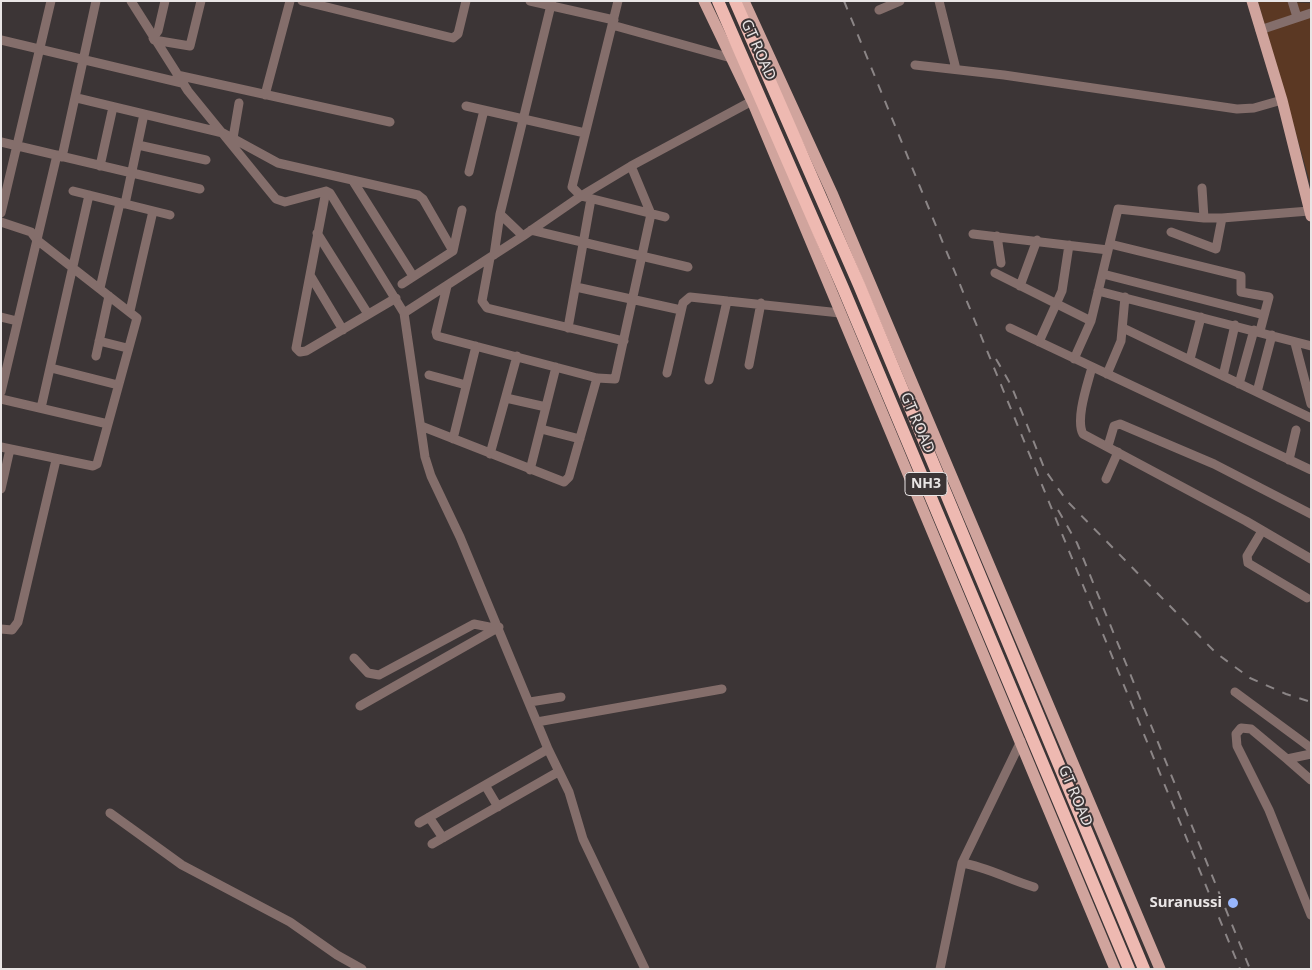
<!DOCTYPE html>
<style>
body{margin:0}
#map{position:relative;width:1312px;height:970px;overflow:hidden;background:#3c3536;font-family:"Noto Sans",sans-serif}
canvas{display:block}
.frame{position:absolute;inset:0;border:2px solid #e9e5e5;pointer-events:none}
</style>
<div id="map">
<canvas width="1312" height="970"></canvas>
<div class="frame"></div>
</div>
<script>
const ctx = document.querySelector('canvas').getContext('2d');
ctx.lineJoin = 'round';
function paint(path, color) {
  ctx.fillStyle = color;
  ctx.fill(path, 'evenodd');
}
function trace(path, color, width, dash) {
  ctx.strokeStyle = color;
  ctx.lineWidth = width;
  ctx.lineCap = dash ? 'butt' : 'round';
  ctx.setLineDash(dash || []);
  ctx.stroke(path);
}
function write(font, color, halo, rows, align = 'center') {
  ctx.font = font + ' "Noto Sans",sans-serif';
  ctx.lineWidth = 4;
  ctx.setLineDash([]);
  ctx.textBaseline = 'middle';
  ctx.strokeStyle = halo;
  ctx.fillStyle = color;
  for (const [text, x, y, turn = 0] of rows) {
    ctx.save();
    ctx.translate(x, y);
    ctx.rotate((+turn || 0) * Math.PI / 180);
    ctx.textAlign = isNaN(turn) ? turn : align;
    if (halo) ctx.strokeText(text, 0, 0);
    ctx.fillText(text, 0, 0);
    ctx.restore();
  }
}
paint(new Path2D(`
 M1258,1L1311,3V186Z`), '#5b3823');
trace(new Path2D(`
 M131,1L188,91L276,199L285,202L326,191L330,193L404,313L425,457L431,476L460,537L548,749L569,792L583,839L645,969
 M302,1L453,38L458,34L466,1
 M530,1L614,20
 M618,1L572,187L581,196L665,217
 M939,1L956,69
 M1292,1L1297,17
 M879,10L900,1
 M612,25L731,58
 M1260,30L1311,13
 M153,38L158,31L165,1
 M1,40L182,83
 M154,40L190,46L201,1
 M915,65L1004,75L1237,109L1254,108L1282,100
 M177,75L390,122
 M265,95L290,1
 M77,98L223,133L278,163L418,195L423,199L453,251
 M466,106L585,133
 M233,138L239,103
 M1,142L200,189
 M138,145L206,160
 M62,157L96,1
 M100,166L113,107
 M469,172L484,110
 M353,181L413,276
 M1202,188L1204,218
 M73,191L170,215
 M326,191L296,348L300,352L306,351L396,298
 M125,204L144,114
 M1,213L51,1
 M1,222L31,232L37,240L137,318L97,464L93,466L1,447
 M531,230L688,267
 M1171,232L1216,249L1222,218L1309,211
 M317,233L368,314
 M973,234L1108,250
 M523,236L500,214L552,1
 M997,236L1001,263
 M1110,244L1241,276V292L1269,297L1260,331
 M494,255L500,214
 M490,258L482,301L487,308L624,341
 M995,273L1091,321
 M1103,274L1264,315
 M310,275L343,330
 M402,284L453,251L462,210
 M447,286L436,332L437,336L597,378L615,379L651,214L631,166
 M1020,286L1037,240
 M576,287L681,310
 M100,288L120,203
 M1098,291L1311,346
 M130,311L153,211
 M404,313L523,236L581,196L631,166L752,101
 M1,317L17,321
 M568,328L591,199
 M1010,328L1311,470
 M1123,328L1311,418
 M99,341L127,348
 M1039,342L1062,291L1069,245
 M1295,343L1311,404
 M96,356L109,296
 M1074,359L1091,321L1118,209L1204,218H1222
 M1190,359L1201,317
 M749,365L761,303
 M1092,367C1088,383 1075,419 1083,434L1246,521L1311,559
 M51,368L118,385
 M667,373L683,303L690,297L840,313
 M1107,374L1121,341L1125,297
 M429,375L466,385
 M1223,376L1235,325
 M709,380L727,301
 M1239,384L1254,330
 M1,392L57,155
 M1257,392L1272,335
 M506,398L546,407
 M1,399L108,424
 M41,408L89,195
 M421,426L564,482L569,477L597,378
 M541,429L580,439
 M453,439L476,346
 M1108,446L1114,426L1120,424L1214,464L1311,514
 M490,454L517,356
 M1289,460L1296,430
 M530,470L556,367
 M1106,479L1118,452
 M1,489L10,449
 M1262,531L1247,556L1248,563L1307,598
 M1,629L12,630L18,622L56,460
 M354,658L368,673L379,675L474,624L494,628
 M1235,692L1311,748
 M530,702L561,697
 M360,706L499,627
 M537,722L722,689
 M1311,754L1287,759L1251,729L1241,728L1236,734L1237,746L1269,810L1311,915
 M1287,759L1311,780
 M485,785L498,807
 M110,813L182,865L290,922L337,955L362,969
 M429,817L443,838
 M419,823L548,749
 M432,844L558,772
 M962,863C988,867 1009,880 1034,887
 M940,969L962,863L1021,741`), '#846e6b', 9);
trace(new Path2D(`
 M704,1L752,101L1115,969
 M744,1L832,193L1160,969
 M1252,1L1282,100L1311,216`), '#d0a49d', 11);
trace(new Path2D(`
 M718,1L843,288L1129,969
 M735,1L859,285L1144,969`), '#eeb9b1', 12);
trace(new Path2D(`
 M844,1L1240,969
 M996,359L1011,385L1045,470L1067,501L1216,653L1250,678L1286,694L1311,702
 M1058,510L1077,543L1250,969`), '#8b8586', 2, [9, 9]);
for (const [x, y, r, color] of [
 [1233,903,6,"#98b6fd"]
]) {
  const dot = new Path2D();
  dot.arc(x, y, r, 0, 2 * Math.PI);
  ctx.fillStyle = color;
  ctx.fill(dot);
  trace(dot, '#3c3536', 2);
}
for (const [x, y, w] of [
 [926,484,42]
]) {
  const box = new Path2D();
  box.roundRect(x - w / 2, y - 11.5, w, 23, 4);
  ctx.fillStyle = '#3c3536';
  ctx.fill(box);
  trace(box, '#e9e5e5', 1);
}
write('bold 14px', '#e9e5e5', null, [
 ["NH3",926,484]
]);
write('15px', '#e9e5e5', '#3c3536', [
 ["GT ROAD",758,50,66],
 ["GT ROAD",917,423,67],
 ["GT ROAD",1075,796,67]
]);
write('bold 15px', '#e9e5e5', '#3c3536', [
 ["Suranussi",1222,903]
], 'right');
</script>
